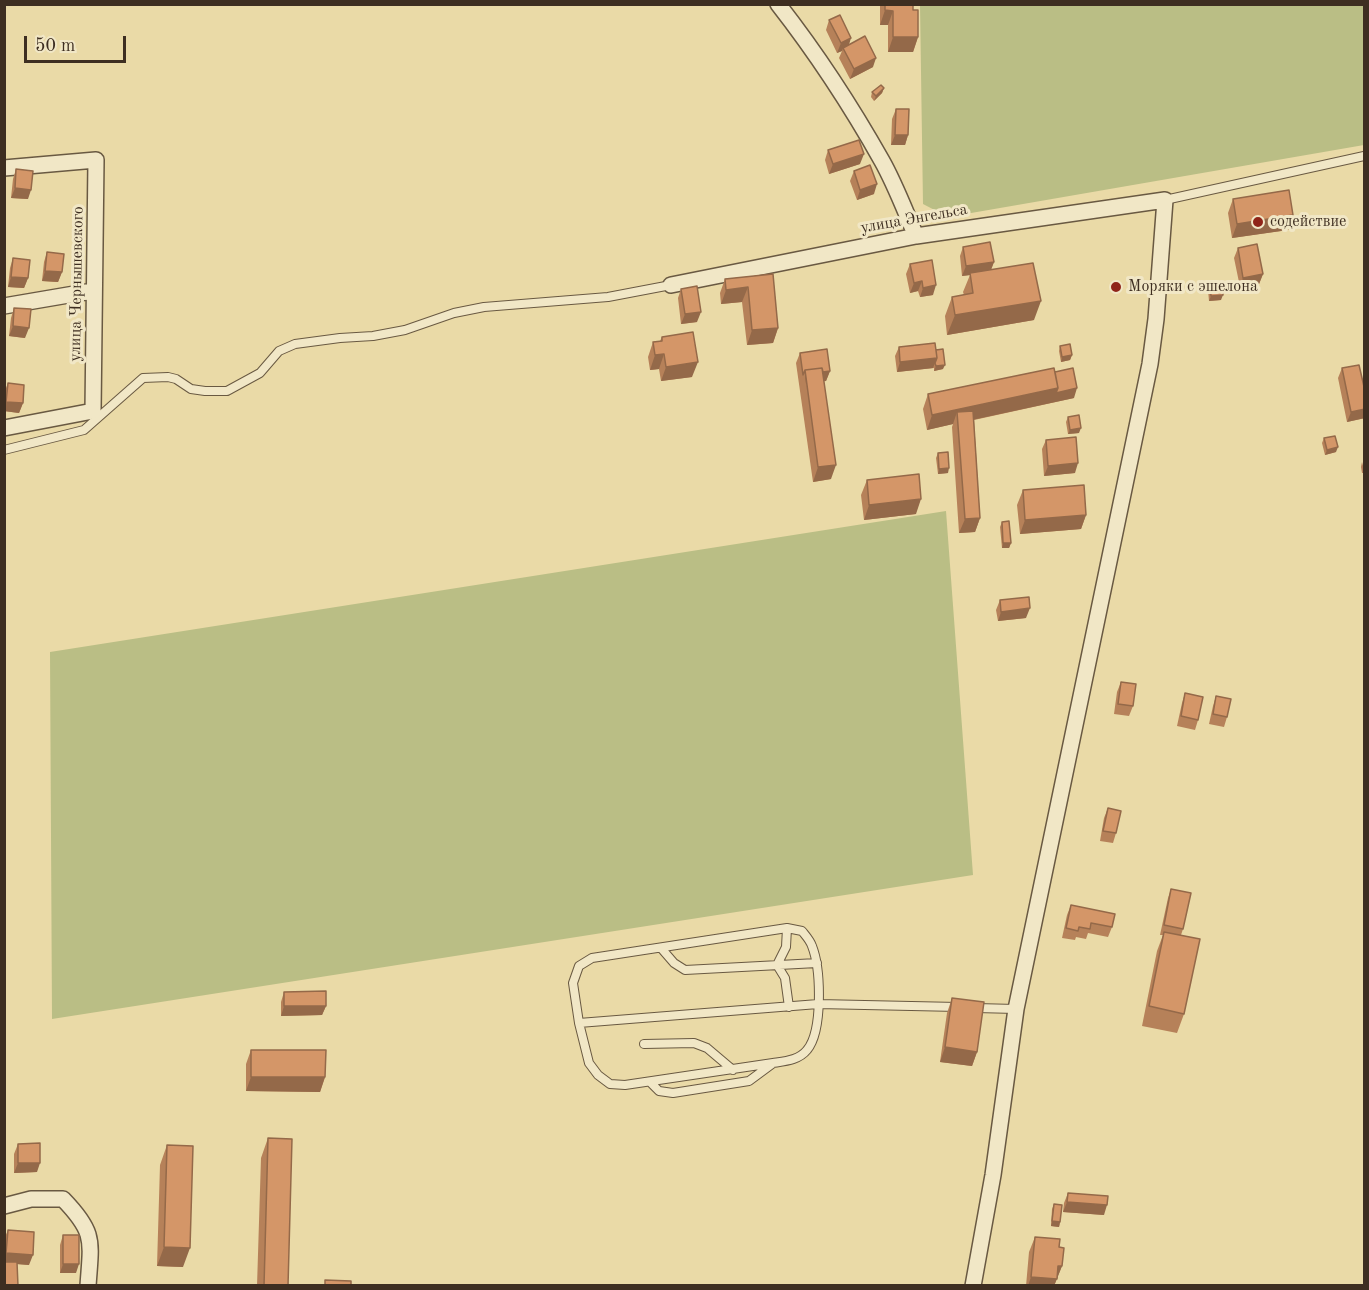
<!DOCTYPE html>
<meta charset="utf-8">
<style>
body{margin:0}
#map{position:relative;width:1369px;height:1290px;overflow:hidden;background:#eadaa7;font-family:"Old Standard TT",serif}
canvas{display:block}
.frame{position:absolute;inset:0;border:6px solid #3e2e21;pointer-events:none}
.scale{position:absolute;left:24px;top:36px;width:102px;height:27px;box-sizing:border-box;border:3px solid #3e2e21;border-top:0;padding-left:8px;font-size:18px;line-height:21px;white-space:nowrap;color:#3e2e21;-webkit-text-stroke:4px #f1e7c6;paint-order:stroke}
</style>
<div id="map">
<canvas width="1369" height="1290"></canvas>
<div class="frame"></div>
<div class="scale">50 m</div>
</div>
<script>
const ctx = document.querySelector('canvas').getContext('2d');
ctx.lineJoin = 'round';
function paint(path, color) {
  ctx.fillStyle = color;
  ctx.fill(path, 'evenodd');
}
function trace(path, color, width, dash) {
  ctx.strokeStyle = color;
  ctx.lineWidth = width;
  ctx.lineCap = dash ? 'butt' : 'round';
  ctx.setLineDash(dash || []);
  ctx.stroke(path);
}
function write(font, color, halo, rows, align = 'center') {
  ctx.font = font + ' "Old Standard TT",serif';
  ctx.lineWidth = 6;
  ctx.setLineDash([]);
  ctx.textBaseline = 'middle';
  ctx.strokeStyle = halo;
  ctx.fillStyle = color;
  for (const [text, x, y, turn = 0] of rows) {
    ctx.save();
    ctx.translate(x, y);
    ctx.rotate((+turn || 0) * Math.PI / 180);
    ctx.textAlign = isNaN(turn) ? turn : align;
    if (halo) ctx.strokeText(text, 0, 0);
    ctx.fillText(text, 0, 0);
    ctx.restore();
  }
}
paint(new Path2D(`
 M920,5H1364V145L948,217L923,204Z
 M946,511L973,875L52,1019L50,652Z`), '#babe85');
const lane = new Path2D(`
 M1165,200L1364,156
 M4,450L84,430L143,378L168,377L176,379L191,389L205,391H227L260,373L279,351L295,344L340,338L373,336L405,330L454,313L484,307L608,297L671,285
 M787,928L802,931C806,936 810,940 812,946C821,969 823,1031 807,1050C799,1060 786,1061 773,1063L625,1085L610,1084L598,1075L589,1063L579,1023L573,983L579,966L592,958Z
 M787,928L786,947L777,965L785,978L789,1007
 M661,948L674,963L685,970L817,963
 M976,1008L1016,1009
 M579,1023L818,1004L958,1007
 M644,1044L694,1043L707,1048L733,1070
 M650,1082L659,1091L673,1093L749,1081L772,1064`);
const street = new Path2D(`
 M778,4C817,54 851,106 882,161C895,184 905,211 916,236
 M4,168L96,160L93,411L4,428
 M671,285L916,236L1165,200L1156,319L1150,364L1016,1009L993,1175L973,1286
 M4,306L86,292
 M4,1206L31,1199H63C96,1233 91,1241 88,1286`);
trace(lane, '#695942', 10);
trace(street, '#695942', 18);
trace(lane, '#f1e7c6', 8);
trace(street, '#f1e7c6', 15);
paint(new Path2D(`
 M880,4H913V10L918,37L913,52H888V25H880Z
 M829,20L849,45L873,67L850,79L839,58L842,51L837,53L826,30Z
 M884,88L882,93L874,101L871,97L872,92Z
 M896,109L908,135L905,145H891L892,119Z
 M828,150L860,164L829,174L825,160Z
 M16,169L28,199L11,198L13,179Z
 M854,171L874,194L857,200L850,181Z
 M1233,199L1293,215L1288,230L1232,238L1228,213Z
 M963,247L994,262L991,270L1034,320L947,335L945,316L952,297L964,295L963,292L970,275L962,276L960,256Z
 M1238,248L1263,274L1259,284L1240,287L1234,258Z
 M47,252L62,272L58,282L42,281L44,262Z
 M13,258L28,278L24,288L8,287L10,268Z
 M910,264L933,295L920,297L918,291L910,293L906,274Z
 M773,274L778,328L773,343L747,345L742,302L721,304L720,293L725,279Z
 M1210,285L1221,300L1209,301L1208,290Z
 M681,289L697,322L681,324L678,298Z
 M14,308L25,338L9,336L11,318Z
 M662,337L692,377L661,381L659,369L650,370L648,357L653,342L660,341Z
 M1060,346L1072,355L1070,360L1061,362L1059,351Z
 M899,347L936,350L943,369L934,371V368L897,372L895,356Z
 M800,353L830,371L826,381H824L831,479L813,482L796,363Z
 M1342,368L1365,391V418L1347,422L1338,378Z
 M1055,372L1074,398L974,420L980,518L975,532L959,533L952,427L953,424L927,430L923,409L928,394Z
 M8,383L23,403L19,413L4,411V393Z
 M1068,417L1079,433L1068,434L1066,422Z
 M1324,438L1336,452L1325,455L1322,443Z
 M1046,440L1075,473L1044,476L1042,449Z
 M938,453L948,473L938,474L936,458Z
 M1362,462L1365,473H1362L1361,467Z
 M867,480L916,514L864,520L861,495Z
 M1023,490L1086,515L1081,529L1020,534L1017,505Z
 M1002,522L1011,543L1009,548H1002L1000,527Z
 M1000,600L1026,618L998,621L996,610Z
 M1121,682L1133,706L1129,716L1114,714L1117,692Z
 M1185,693L1198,720L1195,730L1177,726L1182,703Z
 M1216,696L1227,717L1224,727L1209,724L1213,706Z
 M1108,808L1116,833L1113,843L1100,841L1104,818Z
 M1171,889L1183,929L1181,935L1184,1014L1177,1033L1142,1026L1157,951L1163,935H1160L1168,898Z
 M1071,905L1112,927L1108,937L1088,933L1086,939L1076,937L1075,940L1062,938L1067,915Z
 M284,992L326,1006L322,1015L281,1016V1002Z
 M952,998L977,1052L972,1066L940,1062L947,1013Z
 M251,1050L325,1077L320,1092L246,1091V1064Z
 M268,1138L288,1286H257L261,1158Z
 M18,1144L37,1172L14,1173V1154Z
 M167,1145L183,1267L157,1266L160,1165Z
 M1068,1193L1104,1215L1063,1212L1064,1203Z
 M1054,1204L1060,1222L1059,1227L1051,1226L1052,1209Z
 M8,1230L29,1265L17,1264L4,1286V1239Z
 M63,1235L76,1273H60V1245Z
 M1035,1237L1059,1247L1062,1266L1054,1286H1026L1029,1252Z`), '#b68159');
paint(new Path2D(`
 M885,10L893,11L888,25H880Z
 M893,37H918L913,52H888Z
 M851,38L848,48H843L842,51L837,53L841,43Z
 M876,58L873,67L850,79L854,69Z
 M884,88L882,93L874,101L876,96Z
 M895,135H908L905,145H891Z
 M864,154L860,164L829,174L833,164Z
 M877,184L874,194L857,200L860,190Z
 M15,188L31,190L28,199L11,198Z
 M1293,215L1288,230L1232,238L1237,224Z
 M994,262L990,272L970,273V275L962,276L966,266Z
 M45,271L62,272L58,282L42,281Z
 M1263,274L1259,284L1240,287L1243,278Z
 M11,277L28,278L24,288L8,287Z
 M922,281L918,291L910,293L914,283Z
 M936,285L933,295L920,297L923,288Z
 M748,287L742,302L721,304L726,290Z
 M1223,295L1221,300L1209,301L1211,296Z
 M1041,301L1034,320L947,335L955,315Z
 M701,312L697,322L681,324L685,314Z
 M13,326L29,328L25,338L9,336Z
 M778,328L773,343L747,345L752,330Z
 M664,354L659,369L650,370L655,355Z
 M1072,355L1070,360L1061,362L1062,357Z
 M937,358L933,368L897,372L900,362Z
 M698,362L692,377L661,381L666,367Z
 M945,365L943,369L934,371L936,366Z
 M830,371L826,381L806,384L805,375Z
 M1058,388H1077L1074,398L958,423L957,412L953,424L927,430L932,415Z
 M6,402L23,403L19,413L4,411V406Z
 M1365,409V418L1347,422L1351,412Z
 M1081,428L1079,433L1068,434L1070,430Z
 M1338,447L1336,452L1325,455L1327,450Z
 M1078,463L1075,473L1044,476L1048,466Z
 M836,465L831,479L813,482L818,467Z
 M949,468L948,473L938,474L939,469Z
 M921,499L916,514L864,520L869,505Z
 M1086,515L1081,529L1020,534L1025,520Z
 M980,518L975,532L959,533L965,519Z
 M1003,543H1011L1009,548H1002Z
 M1030,608L1026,618L998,621L1001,612Z
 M284,1006H326L322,1015L281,1016Z
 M945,1047L977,1052L972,1066L940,1062Z
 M251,1077H325L320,1092L246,1091Z
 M18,1163H40L37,1172L14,1173Z
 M1067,1202L1107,1205L1104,1215L1063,1212Z
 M1052,1221L1060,1222L1059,1227L1051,1226Z
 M164,1247L190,1248L183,1267L157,1266Z
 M6,1253L33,1255L29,1265L4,1263V1257Z
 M63,1264H79L76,1273H60Z
 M1058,1266H1062L1054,1286H1028L1031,1277Z`), '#946949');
const building = new Path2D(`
 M885,4H913V10H918V37H893V11L885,10Z
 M840,15L851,38L841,43L829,20Z
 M865,36L876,58L854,69L843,48Z
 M881,85L884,88L876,96L872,92Z
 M896,109H909L908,135H895Z
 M859,140L864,154L833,164L828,150Z
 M870,165L877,184L860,190L854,171Z
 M16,169L33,171L31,190L15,188Z
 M1289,190L1293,215L1237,224L1233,199Z
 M990,242L994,262L966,266L963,247Z
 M1257,244L1263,274L1243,278L1238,248Z
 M47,252L64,254L62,272L45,271Z
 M13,258L30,260L28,278L11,277Z
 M932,260L936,285L923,288L922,281L914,283L910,264Z
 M1033,263L1041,301L955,315L952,297L973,293L970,273Z
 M773,274L778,328L752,330L748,287L726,290L725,279Z
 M1222,284L1223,295L1211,296L1210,285Z
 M697,286L701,312L685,314L681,289Z
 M14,308L31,309L29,328L13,326Z
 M693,332L698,362L666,367L664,354L655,355L653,342L662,341V337Z
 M935,343L937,358L900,362L899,347Z
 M1070,344L1072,355L1062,357L1060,346Z
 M827,349L830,371L823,372L822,368L805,370L803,375L800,353Z
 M943,349L945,365L936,366L935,363L937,358L936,350Z
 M1359,365L1365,391V409L1351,412L1342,368Z
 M822,368L836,465L818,467L805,370Z
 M1054,368L1058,388L932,415L928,394Z
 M1073,368L1077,388L1056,393L1058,388L1055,372Z
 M8,383L24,385L23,403L6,402Z
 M973,411L980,518L965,519L957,412Z
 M1079,415L1081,428L1070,430L1068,417Z
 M1335,436L1338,447L1327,450L1324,438Z
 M1076,437L1078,463L1048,466L1046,440Z
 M948,452L949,468L939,469L938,453Z
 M919,474L921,499L869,505L867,480Z
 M1084,485L1086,515L1025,520L1023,490Z
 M1009,521L1011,543H1003L1002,522Z
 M1029,597L1030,608L1001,612L1000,600Z
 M1121,682L1136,684L1133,706L1118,704Z
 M1185,693L1203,697L1198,720L1181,716Z
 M1216,696L1231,699L1227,717L1213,714Z
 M1108,808L1121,811L1116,833L1103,831Z
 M1171,889L1191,893L1183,929L1164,925Z
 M1071,905L1115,914L1112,927L1091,923L1090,929L1079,927L1078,931L1066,928Z
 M1164,932L1200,939L1184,1014L1149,1006Z
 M326,991V1006H284V992Z
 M952,998L984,1002L977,1052L945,1047Z
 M251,1050H326L325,1077H251Z
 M268,1138L292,1139L288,1286H264Z
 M40,1143V1163H18V1144Z
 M167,1145L193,1146L190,1248L164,1247Z
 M1068,1193L1108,1196L1107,1205L1067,1202Z
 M1054,1204L1062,1205L1060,1222L1052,1221Z
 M8,1230L34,1232L33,1255L6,1253Z
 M63,1235H79V1264H63Z
 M1035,1237L1060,1239L1059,1247L1064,1248L1062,1266H1058L1057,1279L1031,1277Z
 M4,1262H17L18,1286H4Z
 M325,1280L351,1281V1286H325Z`);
paint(building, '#d49668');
trace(building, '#946949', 1.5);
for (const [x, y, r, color] of [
 [1258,222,6,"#8f2418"],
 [1116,287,6,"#8f2418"]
]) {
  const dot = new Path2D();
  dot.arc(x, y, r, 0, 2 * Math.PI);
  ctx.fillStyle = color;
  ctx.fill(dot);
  trace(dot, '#f1e7c6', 2);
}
write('16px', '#3e2e21', '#f1e7c6', [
 ["улица Энгельса",914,219,-10],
 ["улица Чернышевского",77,284,-89]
]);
write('16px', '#3e2e21', '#f1e7c6', [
 ["содействие",1270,222],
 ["Моряки с эшелона",1128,287]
], 'left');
</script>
